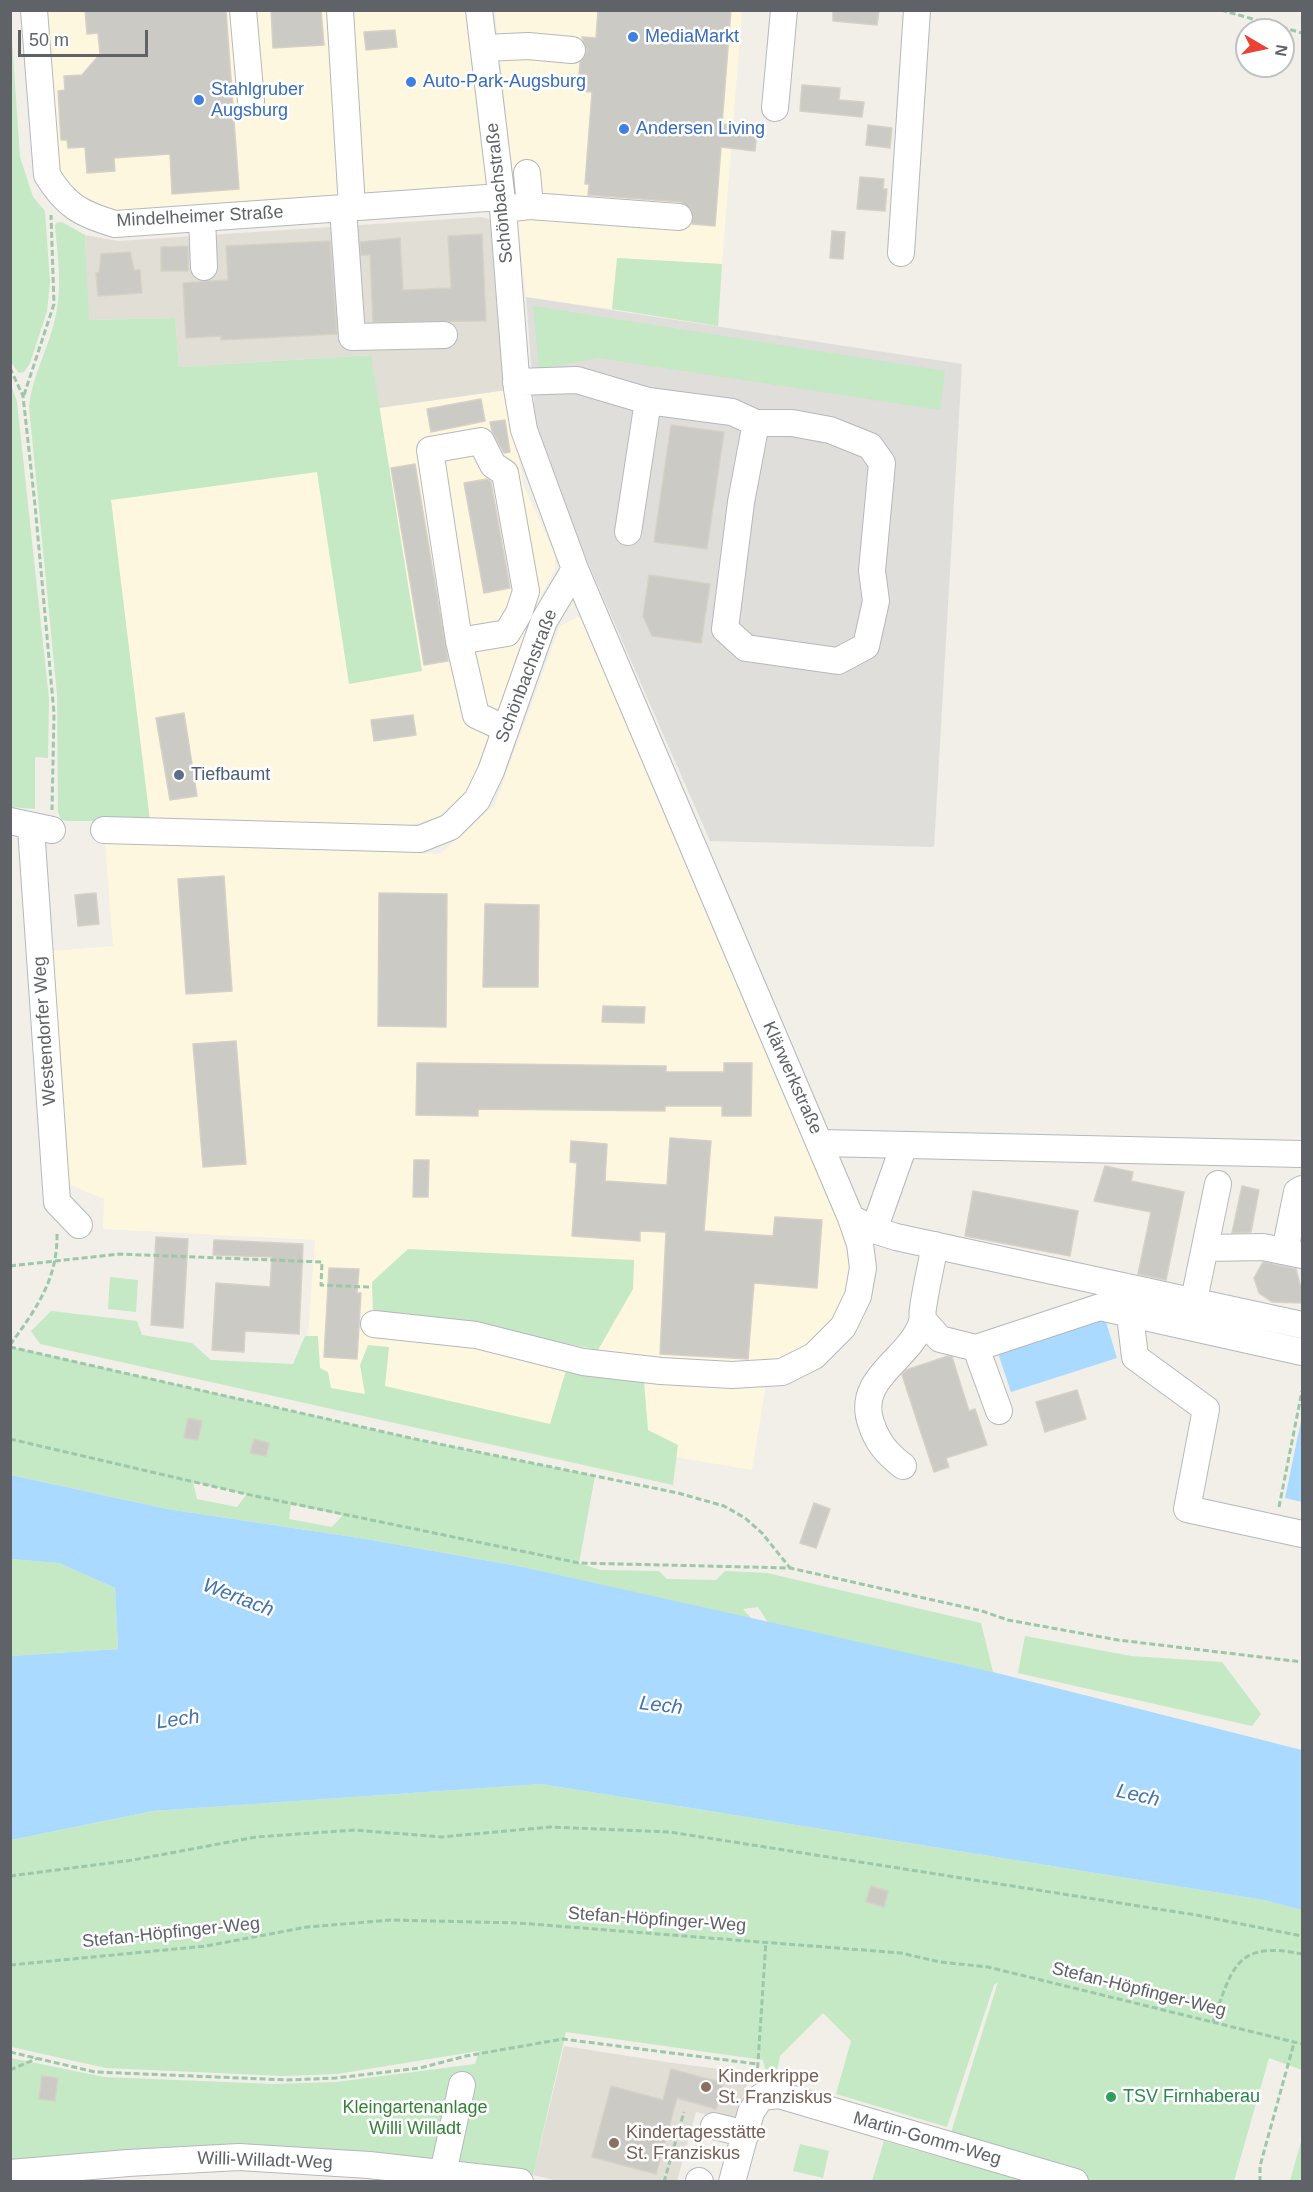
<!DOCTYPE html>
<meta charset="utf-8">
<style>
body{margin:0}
#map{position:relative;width:1313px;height:2192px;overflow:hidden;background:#f1efe8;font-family:Helvetica,sans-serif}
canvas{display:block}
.frame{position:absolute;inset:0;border:12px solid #5f6368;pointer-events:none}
.north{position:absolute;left:1235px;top:18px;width:60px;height:60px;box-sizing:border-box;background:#fff;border:2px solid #bfc1c3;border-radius:50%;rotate:99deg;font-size:16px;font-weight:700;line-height:24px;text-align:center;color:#5f6368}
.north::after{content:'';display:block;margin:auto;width:21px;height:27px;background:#ea4335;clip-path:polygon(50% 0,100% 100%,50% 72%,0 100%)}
.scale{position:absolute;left:18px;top:30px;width:130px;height:27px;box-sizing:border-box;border:3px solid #5f6368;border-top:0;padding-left:8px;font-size:18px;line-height:21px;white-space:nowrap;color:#5f6368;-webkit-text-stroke:4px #fff;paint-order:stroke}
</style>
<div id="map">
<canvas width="1313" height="2192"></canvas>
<div class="frame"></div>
<div class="north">N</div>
<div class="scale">50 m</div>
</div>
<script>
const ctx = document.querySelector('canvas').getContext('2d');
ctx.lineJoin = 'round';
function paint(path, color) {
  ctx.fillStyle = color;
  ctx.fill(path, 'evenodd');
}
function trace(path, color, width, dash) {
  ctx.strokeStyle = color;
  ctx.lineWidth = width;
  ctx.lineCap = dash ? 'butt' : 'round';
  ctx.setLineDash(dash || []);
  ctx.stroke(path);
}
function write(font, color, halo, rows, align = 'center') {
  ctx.font = font + ' Helvetica,sans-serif';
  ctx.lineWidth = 5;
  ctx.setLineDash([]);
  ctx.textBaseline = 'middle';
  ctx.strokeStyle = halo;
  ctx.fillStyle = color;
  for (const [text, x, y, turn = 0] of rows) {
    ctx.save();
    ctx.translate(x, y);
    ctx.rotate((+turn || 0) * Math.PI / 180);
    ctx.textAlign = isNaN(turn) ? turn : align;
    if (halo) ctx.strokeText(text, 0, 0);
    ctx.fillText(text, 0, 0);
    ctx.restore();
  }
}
paint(new Path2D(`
 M34,11H468L491,188L115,224L59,195Z
 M495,11H742L722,264L617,258L612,309L526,297Z
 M507,390L523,484L555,555V569L540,598L477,775L459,802L435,818L409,825L150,821L111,500L317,472L349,683L422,671L379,408Z
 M581,616L774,1074L835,1211L854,1274L834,1328L800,1356L769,1364L752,1470L304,1394L315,1240L103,1229L104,1199L67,1183L52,951L113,946L105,842L440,854L495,805L560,626Z`), '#fef7e0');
paint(new Path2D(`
 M526,297L962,364L934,847L710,841L542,458L536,430Z`), '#e0deda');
paint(new Path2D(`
 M481,217L489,219L494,229L507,390L379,408L370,355L179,367L175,318L88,320L85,235L118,241Z
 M564,2046L673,2063L751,2073L734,2123L696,2112L677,2181H558L533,2175Z`), '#e1ded6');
paint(new Path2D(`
 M11,26L20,157L33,197L45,211L50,282L47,311L30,363L24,372L19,373L10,361Z
 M62,222L85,235L89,320L175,318L179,367L371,355L422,671L349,684L317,472L111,500L150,821H68L61,820L58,812L57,694L29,406C32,377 47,351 54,323C63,291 58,259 55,226L56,223Z
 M617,258L722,264L718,326L612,309Z
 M533,306L945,371L940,410L598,358L539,369Z
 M11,384L17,402L49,699L48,758L35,757V809L11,807Z
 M408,1249L634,1260L633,1289L598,1350L499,1330L373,1315L372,1282Z
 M110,1277L138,1280L136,1312L108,1309Z
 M51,1311L137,1321L142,1335L192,1343L211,1360L293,1364L305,1336H318L320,1368L328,1372L331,1388L365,1394L360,1365L368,1345L389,1347L385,1386L550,1424L567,1367L644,1381L648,1430L678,1445L673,1485L40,1344L31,1331Z
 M11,1347L415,1439L595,1476L579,1563L600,1570L659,1571L667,1579L716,1580L725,1571L767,1573L981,1623L993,1672L769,1624L758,1607L743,1609L753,1620L523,1567L366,1539L167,1509L11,1475ZM193,1482L245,1494L246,1495L237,1507L197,1499ZM291,1504L342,1515V1516L332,1527L289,1519Z
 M11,1559L59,1563L115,1588L118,1649L11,1656Z
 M1025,1636L1131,1656L1222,1662L1261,1714L1252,1726L1018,1673Z
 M541,1784L1264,1900L1302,1910V2070L1269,2058L1234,2181H872L884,2141L943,2158L998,1982L994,1985L947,2127L836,2094L851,2041L823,2013L780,2056L775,2081L768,2080L763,2060L566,2032L533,2175L248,2145L11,2161V2058L104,2077L273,2084L336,2082L475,2064L479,2051L337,2074L284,2076L106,2068L11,2047V1840L153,1811Z
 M1302,2138V2181H1290Z
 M800,2144L829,2151L823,2178L793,2171Z`), '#c5e8c5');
paint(new Path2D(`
 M1103,1312L1117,1358L1011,1392L996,1347Z
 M1302,1416V1502L1285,1498Z
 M11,1475L167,1509L366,1539L523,1567L993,1672L1302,1750V1910L1264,1900L541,1784L153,1811L11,1840V1656L118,1649L115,1588L59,1563L11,1559Z`), '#aadaff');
const building = new Path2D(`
 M85,10H226L239,189L172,194L170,154L114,158L115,171L87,173L85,147L68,148L67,140H61L58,91L65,90L64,76L82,75L100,54L98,33L87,34Z
 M271,10H321L324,45L273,48Z
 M598,10H731L722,124L757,128L755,151L721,147L715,226L692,224V210L681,202L588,195L589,184H585L592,92L578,91L580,62L587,51L582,37L596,38Z
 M833,10H879L877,25L833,21Z
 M395,30L397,47L366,50L364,32Z
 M802,85L840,88L839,100L864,102L862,117L800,111Z
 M868,125L892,128L890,148L866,145Z
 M860,177L884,179L883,189H887L885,211L857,209Z
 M832,231L845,232L843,259L830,258Z
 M482,234L486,321L373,322L370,255H361L360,242L400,238L403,290L451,288L448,236Z
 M330,241L337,334L221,340V336L186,338L183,283L228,280L226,246Z
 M188,246V271H161V247Z
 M130,252L134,270H140L142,293L98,296L96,273H99L101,254Z
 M481,399L485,421L431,432L427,409Z
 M505,420L510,452L504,453L492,431L490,422Z
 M671,425L724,432L707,549L654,542Z
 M415,464L448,661L424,665L391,468Z
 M487,479L491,482L510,588L484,593L464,483Z
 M649,575L710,584L701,643L652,636L643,616Z
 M184,713L197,796L170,800L156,718Z
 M413,715L416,735L374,741L371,720Z
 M224,876L232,991L186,994L178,879Z
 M96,893L99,924L78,926L75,895Z
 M379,893L447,894L446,1027L378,1026Z
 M485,904L539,905L538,987H483Z
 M603,1006L645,1007L644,1023L602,1022Z
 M236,1041L246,1164L203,1167L193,1044Z
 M417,1063L666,1066V1072H724V1063H752L751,1116H722V1106H665V1111L478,1109V1116L416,1115Z
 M670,1138L711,1141L704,1231L773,1236L775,1217L822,1220L817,1288L754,1283L748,1359L660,1354L666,1232L640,1231V1241L572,1236L577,1163L570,1162L571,1141L607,1144L605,1181L667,1185Z
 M414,1160H429L428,1197H413Z
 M1105,1166L1133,1172L1131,1181L1184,1192L1166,1280L1138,1274L1151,1212L1094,1201Z
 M1242,1186L1259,1190L1251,1232L1232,1233Z
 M973,1191L1078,1211L1070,1256L965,1236Z
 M156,1237L188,1239L183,1328L151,1325Z
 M214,1240L303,1244L299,1334L245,1331L244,1352L212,1350L216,1283L270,1287L272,1257L213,1255Z
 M1263,1262L1296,1269L1300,1285H1302V1303L1272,1302L1259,1293L1254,1278Z
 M329,1268L359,1269L357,1293H361L357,1359L324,1357Z
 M948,1356L952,1357L969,1411L975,1409L987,1445L946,1458L949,1467L934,1472L902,1375L906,1370Z
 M1077,1390L1086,1419L1045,1432L1036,1402Z
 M188,1418L202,1421L198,1440L184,1438Z
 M254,1439L269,1443L266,1456L250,1453Z
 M814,1503L830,1509L816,1548L800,1543Z
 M871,1886L888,1891L884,1907L866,1902Z
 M671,2069L723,2083L716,2109L677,2098L656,2174L592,2157L611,2086L663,2100Z
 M42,2076L58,2078L55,2101L39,2099Z`);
paint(building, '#cccac5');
trace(building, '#d6d1c6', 1.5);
const minor = new Path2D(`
 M34,10L47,175C66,206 81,214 115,224L501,197
 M243,10L251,101
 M340,10L352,207
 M484,48L528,46L572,50
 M775,108L784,10
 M527,173L530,206
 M343,208L352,337L444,335
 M503,209L530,206L679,217
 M202,218L204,267
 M901,253L917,10
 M516,382L577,380L648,401L628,532
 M648,401L732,412L756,423H792L830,430L870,446L882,463L872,571L876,601L866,646L838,661L746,648L725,629L741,502L756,423
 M459,641L507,633L519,613L526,591L505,473L493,465L481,441L430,450L459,641L476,715L506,729
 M10,821L52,830
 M31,828L57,1202L79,1225
 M104,830L420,839L450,827L477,800L491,771L544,621L575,569
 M821,1143L1302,1154
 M851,1218L874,1230L896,1237L1302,1325
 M874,1230L904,1145
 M1205,1248L1263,1247L1302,1255
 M1285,1251L1297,1192L1302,1189
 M1194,1300L1218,1184
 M1130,1315L1135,1357L1206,1409L1187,1509L1302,1534
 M923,1320L940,1339L976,1348L999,1411
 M374,1324L476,1335L583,1362L661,1371L732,1375L782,1372L814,1356L843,1327L858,1296L863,1268L860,1244L851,1218L575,569L524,430L517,389L503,209L479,10
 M976,1348L1100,1307L1302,1352
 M903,1466C887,1454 877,1442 871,1423C855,1378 911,1359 922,1322C923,1318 922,1313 923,1308C926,1287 931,1266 935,1245
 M714,2126L746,2134
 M10,2173L128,2163L239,2157L369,2165L520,2182
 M443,2173L462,2085
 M699,2181L700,2182
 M732,2182L751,2112L761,2097L779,2095L1075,2182`);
trace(minor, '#b5b8bc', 28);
trace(new Path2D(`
 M1221,10L1302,33
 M10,368L23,396L35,505L54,713L52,810
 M24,395L54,304L51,215
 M10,1266L119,1254L322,1262L321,1285L369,1287
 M10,1345C36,1309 58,1279 57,1233
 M10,1347L415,1439L678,1493L724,1506L745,1518L762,1533L790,1568
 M10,1439L246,1494L579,1563L790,1568L982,1611L1008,1620L1118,1640L1302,1662
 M1279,1507L1302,1391
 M10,1876L133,1860L256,1837L355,1830L441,1837L550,1827L670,1832L1196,1915L1302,1936
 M10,1965L206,1946L307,1927L391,1920L518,1923L901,1953L940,1962L988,1967L1302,2044
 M1213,2022C1232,1968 1236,1940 1302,1954
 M10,2052L95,2072L287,2080L336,2078L420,2068L466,2056L563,2039L757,2064
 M10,2070L36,2059
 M757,2077L766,1941
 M664,2182L684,2112
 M1260,2182V2166L1294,2043`), '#9cc7a9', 3, [6, 3]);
trace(minor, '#fff', 26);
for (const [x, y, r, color] of [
 [633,37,6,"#3f7fe0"],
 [411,82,6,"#3f7fe0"],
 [199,100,6,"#3f7fe0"],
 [624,129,6,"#3f7fe0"],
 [179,775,6,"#5c6f8a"],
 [706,2087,6,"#8d6e63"],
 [1111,2097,6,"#2e9e5b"],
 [614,2143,6,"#8d6e63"]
]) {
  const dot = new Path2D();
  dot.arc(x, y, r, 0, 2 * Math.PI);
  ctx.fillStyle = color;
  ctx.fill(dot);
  trace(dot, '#fff', 2);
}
write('18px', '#366cbe', '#fff', [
 ["MediaMarkt",645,37],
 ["Auto-Park-Augsburg",423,82],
 ["Stahlgruber",211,90],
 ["Augsburg",211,111],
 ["Andersen Living",636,129]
], 'left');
write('18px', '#5f6368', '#fff', [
 ["Schönbachstraße",500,193,-96],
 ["Mindelheimer Straße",200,217,-3],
 ["Schönbachstraße",527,676,-69],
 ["Westendorfer Weg",45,1031,-94],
 ["Klärwerkstraße",792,1078,66],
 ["Stefan-Höpfinger-Weg",657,1920,4],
 ["Stefan-Höpfinger-Weg",171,1933,-6],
 ["Stefan-Höpfinger-Weg",1139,1990,14],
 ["Martin-Gomm-Weg",927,2139,16],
 ["Willi-Willadt-Weg",265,2161,2]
]);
write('18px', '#4e5e75', '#fff', [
 ["Tiefbaumt",191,775]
], 'left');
write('18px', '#785e54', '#fff', [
 ["Kinderkrippe",718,2077],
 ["St. Franziskus",718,2098],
 ["Kindertagesstätte",626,2133],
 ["St. Franziskus",626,2154]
], 'left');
write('18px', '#27864d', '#fff', [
 ["TSV Firnhaberau",1123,2097]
], 'left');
write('18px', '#348238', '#fff', [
 ["Kleingartenanlage",415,2108],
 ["Willi Willadt",415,2129]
]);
write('italic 20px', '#4174aa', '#fff', [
 ["Wertach",238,1598,21],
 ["Lech",661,1706,7],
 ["Lech",178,1720,-8],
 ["Lech",1138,1796,13]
]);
</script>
